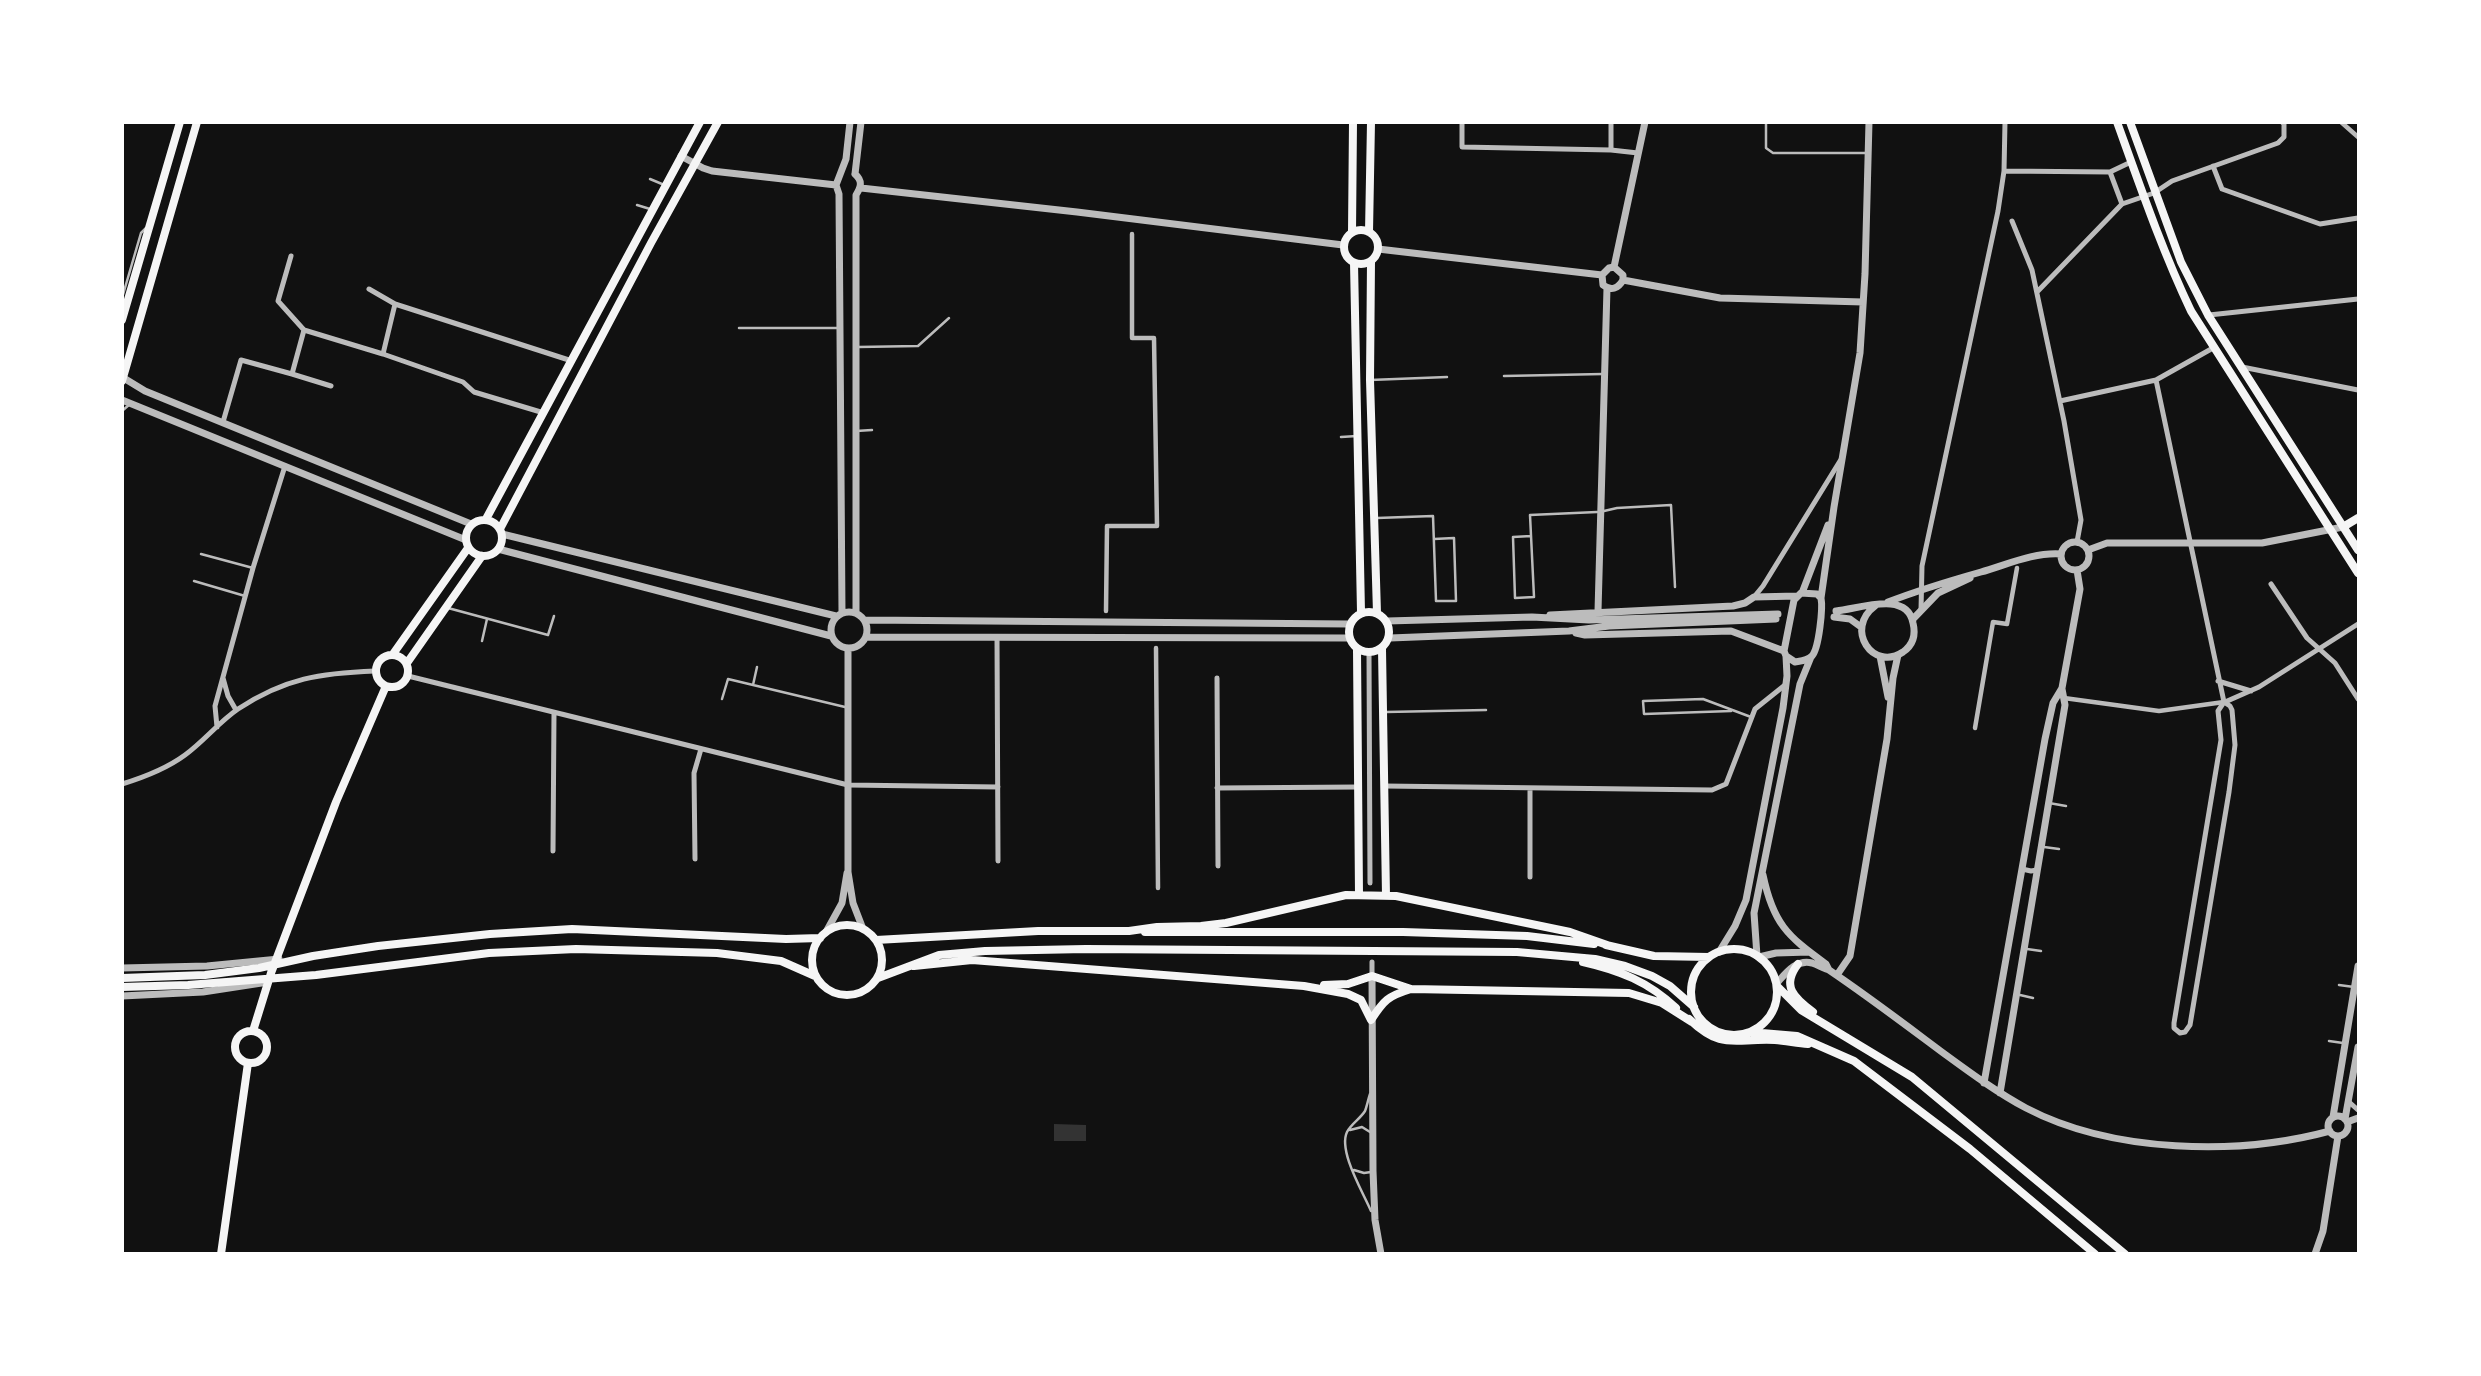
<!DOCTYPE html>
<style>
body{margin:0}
#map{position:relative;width:2481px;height:1376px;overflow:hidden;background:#111;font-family:"Fira Sans",sans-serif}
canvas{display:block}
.frame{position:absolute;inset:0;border:124px solid #fff;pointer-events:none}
</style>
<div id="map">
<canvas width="2481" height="1376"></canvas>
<div class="frame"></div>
</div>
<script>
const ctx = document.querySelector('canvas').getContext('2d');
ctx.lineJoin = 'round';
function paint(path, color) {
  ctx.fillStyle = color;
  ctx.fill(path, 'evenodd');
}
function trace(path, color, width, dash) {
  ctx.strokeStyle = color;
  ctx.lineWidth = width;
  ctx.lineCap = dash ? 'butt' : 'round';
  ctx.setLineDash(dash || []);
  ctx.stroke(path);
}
paint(new Path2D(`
 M1054,1124L1086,1125V1141H1054Z`), '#333');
trace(new Path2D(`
 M1766,122V148L1773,153H1865
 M650,179L662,184
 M637,205L650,209
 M122,298L141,233L146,228
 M739,328H837
 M858,347L918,346L949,318
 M1504,376L1603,374
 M1370,380L1447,377
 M122,411L130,404
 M856,431L872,430
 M1341,437L1357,436
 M1604,511L1617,508L1671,505L1675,587
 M1377,518L1433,516L1436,601H1456L1454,538L1434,539
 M1531,536L1513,537L1515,598L1534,597L1530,515L1597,512
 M201,554L253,568
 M194,581L245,596
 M448,608L548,635L554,616
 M482,641L487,619
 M753,685L757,667
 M722,699L728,679L845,707
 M1731,711L1644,714L1643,701L1703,699L1751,717
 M1386,712L1486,710
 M2049,803L2066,806
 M2044,847L2059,849
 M2027,949L2041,951
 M2339,985L2354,987
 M2020,995L2033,998
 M2329,1041L2343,1043
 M1370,1094C1368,1100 1367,1106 1365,1111C1360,1119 1351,1124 1347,1132C1338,1151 1363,1192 1371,1211
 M1350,1130L1362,1127L1370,1132
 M1354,1170L1364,1173L1371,1172`), '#bcbcbc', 2.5);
trace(new Path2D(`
 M2341,122L2358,137
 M1106,611L1107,526H1157L1154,338H1132V234
 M1156,648L1158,888
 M2064,698L2159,711L2224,702
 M1975,728L1993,622L2007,624L2017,568`), '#bcbcbc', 4.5);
trace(new Path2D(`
 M1462,122V147L1611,150L1638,153
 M1611,150V122
 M2213,166L2222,189L2320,224L2358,218
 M2004,171L2110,172L2131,162
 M2110,172L2122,204
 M2012,221L2032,270L2064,421L2081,520L2077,542
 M369,289L395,304L572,361
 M2037,292L2122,204L2154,193L2172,181L2278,143L2284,137V124L2282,122
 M2209,315L2358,299
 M304,330L383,354L463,382L474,392L544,413
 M383,354L395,304
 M2242,367L2358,390
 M292,374L331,386
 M2156,380L2224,702
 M2060,401L2156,380L2213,348
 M223,422L241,360L292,374L304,330L278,301L291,256
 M2271,584L2307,638L2335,663L2358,699
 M1754,597L1763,586L1840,461
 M1921,610L1922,566L1998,211L2004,171L2005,122
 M997,637L998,861
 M1369,653L1370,883
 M408,676L848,785L998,787
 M223,678L228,696L236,710
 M1217,678L1218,866
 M2218,681L2251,691
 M2224,702L2230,706L2232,710L2235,745L2229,792L2190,1025L2185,1032L2180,1033L2174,1028V1023L2221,740L2218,711Z
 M2225,702L2259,687L2358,624
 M217,727L215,706L253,568L285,466
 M122,784C145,777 166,769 185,755C204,741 219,722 238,709C285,678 321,673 375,671
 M1384,786L1712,790L1726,784L1755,709L1785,685
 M1217,788L1357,787
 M553,851L554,713
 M695,859L694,773L701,749
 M2022,869L2031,871L2037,870
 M1530,877V789
 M1372,962V976
 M2349,1102L2358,1110`), '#bcbcbc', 5);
trace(new Path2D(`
 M681,156L703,168L712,171L836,185
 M855,174C863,181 861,187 856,195V613
 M855,174L861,122
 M861,188L1077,212L1343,245
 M1378,249L1602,275
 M1614,267L1645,122
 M1602,275L1603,285C1611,291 1618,289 1623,280
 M1602,275L1609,268L1614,267L1623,275V280
 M1623,280L1720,298L1863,302
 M122,377L145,391L471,524
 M122,400L466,540
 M502,534L836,616
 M2061 556a14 14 0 1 1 28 0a14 14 0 1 1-28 0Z
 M498,549L831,636
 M2088,550L2107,543H2262L2343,527
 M1801,593L1817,594L1821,598C1823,608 1819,648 1812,656C1807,661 1801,661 1795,662L1786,656L1784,651L1794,600Z
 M1802,593L1828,525
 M1821,598L1834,507L1860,353L1865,274L1869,122
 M1888,602C1919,590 1949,581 1981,572C2006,565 2034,552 2061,554
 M1598,611L1607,288
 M1836,611C1859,609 1907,590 1913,623C1916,635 1913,645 1903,652C1873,672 1844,629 1875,606
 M831 630a18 18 0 1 1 36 0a18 18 0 1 1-36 0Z
 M842,613L839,194L836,185L846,159L850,122
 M1550,615L1733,606L1745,603L1754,597L1797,596
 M1834,617L1850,619L1861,627
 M1913,619L1938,593L1970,578
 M865,620L1349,624
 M1387,621L1532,617L1589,620L1778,614
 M1576,633L1585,635L1731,631L1784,651
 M866,637L1349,638
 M1390,638L1569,631L1609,626L1776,619
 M848,648V872L853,903L863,929
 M1880,656L1888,697
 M1763,875C1773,923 1787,936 1826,964L1829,970C1869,997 1907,1026 1946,1055C1972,1074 1998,1093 2026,1108C2112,1153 2238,1156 2330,1131
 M826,932L842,903L847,873
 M1719,952L1735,926L1746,900L1783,708L1787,676L1786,656
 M1757,956L1754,913L1800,684L1811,657
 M1759,957L1776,953L1809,952
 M122,968L207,966L279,959
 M1837,975L1850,956L1887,739L1893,678L1898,655
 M1372,976L1373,1171L1375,1220L1381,1254
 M1777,983C1786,973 1796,959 1812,963C1818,965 1823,968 1829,970
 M122,996L203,992L268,982
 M1984,1083L2045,739L2053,703L2062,688L2080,589L2077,570
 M2000,1093L2065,705L2062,689
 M2328 1126a10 10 0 1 1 20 0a10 10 0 1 1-20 0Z
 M2333,1117L2358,966
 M2345,1119L2358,1047
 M2347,1122L2358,1118
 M2315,1254L2323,1231L2338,1136`), '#bcbcbc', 7);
trace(new Path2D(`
 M2117,122C2140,186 2162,250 2191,311L2358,573
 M2130,122L2181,262L2208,315L2358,550
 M1344 247a17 17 0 1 1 34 0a17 17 0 1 1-34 0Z
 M1352,232L1353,122
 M1369,232L1371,122
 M1371,261L1370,380L1377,613
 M1354,263L1361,612
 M122,320L180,122
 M122,381L197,122
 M486,519L700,122
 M466 538a18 18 0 1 1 36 0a18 18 0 1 1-36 0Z
 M2343,527L2358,518
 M500,529L651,243L718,122
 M1349 632a20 20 0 1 1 40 0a20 20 0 1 1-40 0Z
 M1382,649L1386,896
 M1357,650L1359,895
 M393,654L468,548
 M376 671a16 16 0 1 1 32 0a16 16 0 1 1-32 0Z
 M407,663L482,556
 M812 960a35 35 0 1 1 70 0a35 35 0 1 1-70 0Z
 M1145,932H1403L1527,936L1594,944
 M876,940L1038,931H1129L1157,927L1201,926L1226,923L1346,895L1396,896L1570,932L1610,946
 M1606,945L1654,956L1709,957
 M1691 992a43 43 0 1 1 86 0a43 43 0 1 1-86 0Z
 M1583,962C1619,970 1649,982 1676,1008
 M1798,964C1781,986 1794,998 1813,1012
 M914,966L972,960L1304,986L1348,994L1361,1000L1371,1020C1384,1000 1388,996 1411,989
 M122,978L205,975L259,968L313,956L378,946L490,934L572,929L786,939L820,938
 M878,978L939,955L985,951L1086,949L1517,952L1595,959L1625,966L1652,976L1670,986L1694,1007
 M1324,985L1348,984L1372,976L1411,989L1629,993L1662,1003L1692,1022
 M122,987L188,985L316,975L489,953L576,949L717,953L781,961L815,976
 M1778,987L1801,1010L1912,1077L2125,1254
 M1689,1019C1723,1051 1733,1038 1775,1040C1786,1041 1797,1043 1808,1044
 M235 1047a16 16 0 1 1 32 0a16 16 0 1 1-32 0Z
 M253,1031L271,973L336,802L386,686
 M1750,1032L1797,1036L1854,1061L1970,1149L2095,1254
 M221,1254L248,1063`), '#f5f5f5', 8);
</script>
